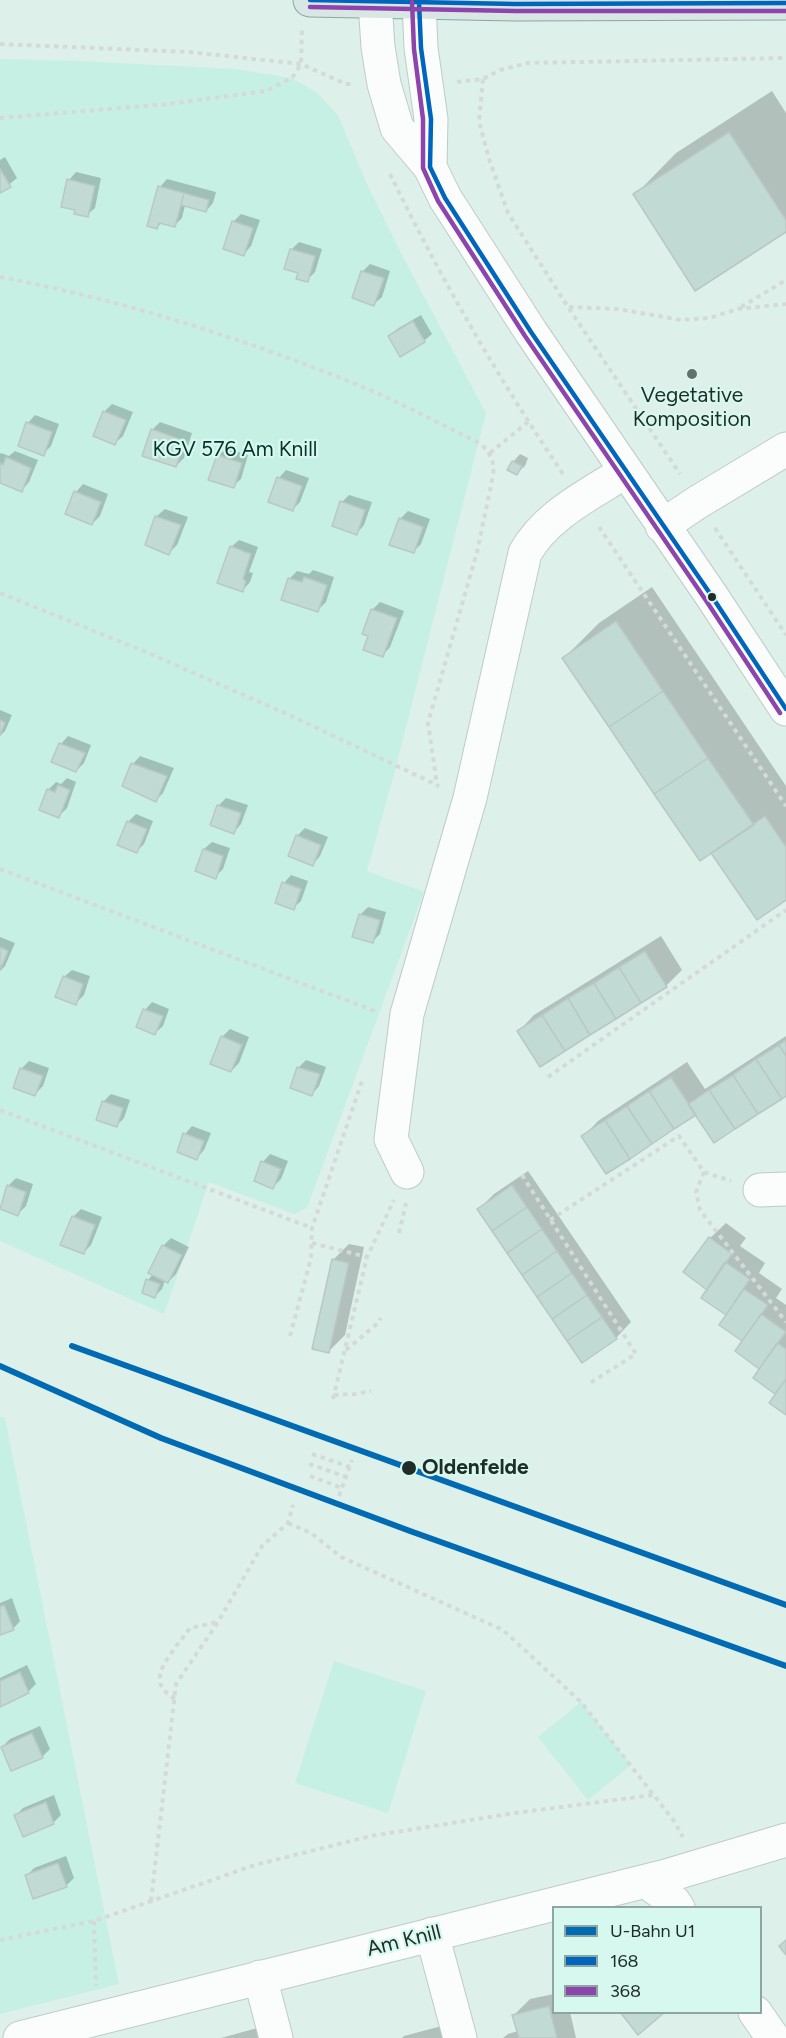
<!DOCTYPE html>
<style>
body{margin:0}
#map{position:relative;width:786px;height:2038px;overflow:hidden;background:#def0ea;font-family:Figtree,sans-serif}
canvas{display:block}
.legend{position:absolute;left:552px;top:1906px;width:210px;height:108px;box-sizing:border-box;background:#d6f8ee;border:2px solid #8da69f;margin:0;padding:8px 10px;list-style:none;font-size:18px;color:#1f2c28}
.legend li{display:flex;align-items:center;gap:12px;height:30px}
.legend b{width:30px;border:2px solid #8da69f}
</style>
<div id="map">
<canvas width="786" height="2038"></canvas>
<ul class="legend">
<li><b style="height:8px;background:#006ab3"></b>U-Bahn U1</li>
<li><b style="height:8px;background:#0065bd"></b>168</li>
<li><b style="height:8px;background:#8e44ad"></b>368</li>
</ul>
</div>
<script>
const ctx = document.querySelector('canvas').getContext('2d');
ctx.lineJoin = 'round';
function paint(path, color) {
  ctx.fillStyle = color;
  ctx.fill(path, 'evenodd');
}
function trace(path, color, width, dash) {
  ctx.strokeStyle = color;
  ctx.lineWidth = width;
  ctx.lineCap = dash ? 'butt' : 'round';
  ctx.setLineDash(dash || []);
  ctx.stroke(path);
}
function write(font, color, halo, rows, align = 'center') {
  ctx.font = font + ' Figtree,sans-serif';
  ctx.lineWidth = 4.5;
  ctx.setLineDash([]);
  ctx.textBaseline = 'middle';
  ctx.strokeStyle = halo;
  ctx.fillStyle = color;
  for (const [text, x, y, turn = 0] of rows) {
    ctx.save();
    ctx.translate(x, y);
    ctx.rotate((+turn || 0) * Math.PI / 180);
    ctx.textAlign = isNaN(turn) ? turn : align;
    if (halo) ctx.strokeText(text, 0, 0);
    ctx.fillText(text, 0, 0);
    ctx.restore();
  }
}
paint(new Path2D(`
 M0,59L80,61L235,69L292,78L316,92L338,115L366,182L402,255L486,413L394,774L367,871L424,892L307,1208L294,1214L209,1182L164,1314L0,1241Z
 M0,1416L5,1418L119,1984L0,2014Z
 M334,1661L426,1691L388,1813L295,1783Z
 M581,1702L631,1765L588,1800L538,1737Z`), '#c7f0e4');
paint(new Path2D(`
 M772,91L786,113V230L635,195L676,153Z
 M5,157L17,178L0,192V160Z
 M76,172L101,178L95,208L87,215L69,180Z
 M167,179L216,192L213,203L206,211L185,205L182,218L174,226L162,222L157,228L160,187Z
 M241,214L260,220L251,246L244,254L233,222Z
 M299,242L322,249L315,272L307,280L300,272L291,250Z
 M370,264L390,271L382,297L374,304L362,272Z
 M421,315L432,334L424,341L390,336L397,329Z
 M112,404L133,412L123,436L115,443L104,412Z
 M35,415L59,424L51,446L43,454L28,423Z
 M160,422L192,433L184,458L176,466L152,430Z
 M226,448L248,455L241,479L233,486L218,456Z
 M15,451L38,460L29,482L22,490L0,481V454L1,453L9,456Z
 M520,454L528,458L525,466L517,473L513,462Z
 M286,470L309,478L300,502L293,509L270,501L279,478Z
 M83,484L108,494L100,516L92,524L76,492Z
 M349,495L372,502L364,525L357,533L342,502Z
 M165,509L188,517L177,545L169,553L146,544L157,516Z
 M408,511L430,519L421,544L413,552L400,519Z
 M239,540L258,547L249,572L253,573L250,582L243,590L231,547Z
 M313,570L334,577L326,602L318,610L283,599L290,578L297,571L309,574Z
 M652,587L786,786V898L712,851L564,658L599,623Z
 M380,602L404,611L390,647L383,655L370,635L364,633L373,609Z
 M0,710L12,715L5,731L0,736Z
 M68,736L91,745L84,763L76,771L61,744Z
 M140,756L174,768L163,793L156,800L133,764Z
 M67,778L76,782L67,808L59,816L48,790L56,782L61,784Z
 M226,798L248,805L241,824L234,832L212,824L219,805Z
 M136,814L153,821L144,844L137,851L128,822Z
 M305,828L328,837L320,856L313,864L297,836Z
 M212,842L230,848L223,869L215,877L197,870L204,849Z
 M291,875L308,881L301,901L293,908L284,883Z
 M368,907L386,912L380,934L372,942L360,915Z
 M661,936L682,970L666,986L519,1031L534,1015Z
 M0,937L15,943L5,966L0,971Z
 M72,970L90,976L84,995L76,1003L64,977Z
 M152,1002L169,1009L163,1026L155,1033L145,1010Z
 M230,1029L249,1037L239,1063L231,1071L222,1037Z
 M786,1036V1094L583,1137L598,1121L687,1062L705,1089Z
 M306,1060L326,1067L319,1086L312,1094L292,1087L299,1067Z
 M29,1061L49,1068L43,1086L35,1094L21,1069Z
 M111,1094L130,1100L124,1118L117,1125L103,1102Z
 M192,1126L211,1133L204,1150L197,1158L185,1134Z
 M270,1154L288,1161L281,1179L273,1187L256,1180L263,1162Z
 M528,1171L631,1322L616,1338L479,1209L494,1194Z
 M16,1178L33,1184L26,1206L18,1214L8,1186Z
 M81,1209L102,1217L91,1245L83,1253L73,1217Z
 M726,1223L746,1238L740,1246L765,1263L759,1273L782,1289L776,1298L786,1305V1413L777,1394L755,1378L761,1368L737,1350L744,1341L721,1324L728,1315L709,1289L710,1238Z
 M171,1238L189,1247L176,1274L168,1282L165,1280L162,1289L155,1296L148,1280L153,1274L163,1246Z
 M349,1244L364,1247L345,1335L329,1351L333,1260Z
 M12,1598L20,1621L13,1629L0,1634V1603Z
 M27,1665L36,1684L28,1692L0,1705V1678Z
 M40,1726L50,1749L42,1757L2,1747L10,1739Z
 M54,1795L61,1815L54,1822L24,1835L16,1815L23,1808Z
 M66,1856L74,1878L66,1886L27,1876L34,1868Z
 M554,1994V2012H570L576,2038H503L508,2034L518,2031L514,2015L530,1999Z
 M453,2023L457,2038H402L404,2036Z
 M268,2025L271,2038H221Z`), '#0003');
const building = new Path2D(`
 M729,132L786,220V232L695,291L633,194Z
 M0,169L11,187L0,193Z
 M67,179L95,186L88,217L74,214L75,210L61,207Z
 M158,186L184,193L175,227L159,223L157,229L147,226Z
 M184,193L209,200L206,212L181,205Z
 M232,221L253,228L244,256L223,249Z
 M290,249L315,256L308,282L296,279L298,273L284,269Z
 M361,271L384,278L374,306L352,298Z
 M413,321L425,342L400,357L388,336Z
 M103,411L126,420L115,445L93,436Z
 M26,422L52,432L44,456L18,446Z
 M151,429L185,441L176,467L142,456Z
 M217,455L242,463L234,488L208,480Z
 M6,457L31,468L22,492L0,483V463L3,465Z
 M512,461L522,466L517,475L507,470Z
 M277,477L302,486L293,511L268,502Z
 M74,491L101,502L92,525L65,514Z
 M340,501L365,510L357,535L332,526Z
 M155,516L181,525L169,555L145,545Z
 M399,518L423,527L414,553L389,545Z
 M230,546L251,554L243,579L246,581L243,592L217,583Z
 M304,577L327,585L318,612L281,600L288,578L302,582Z
 M371,609L397,618L383,657L363,650L368,636L362,634Z
 M616,621L663,691L609,727L562,658Z
 M663,691L708,758L654,794L609,727Z
 M0,720L5,723L0,735Z
 M59,743L85,753L76,772L51,762Z
 M708,758L754,825L700,861L654,794Z
 M131,763L167,776L156,802L122,786Z
 M58,785L70,790L59,818L39,810L47,789L55,792Z
 M217,805L241,813L234,834L210,825Z
 M765,816L786,847V900L757,920L711,853Z
 M127,821L147,829L137,853L117,845Z
 M296,835L321,845L313,866L288,856Z
 M203,849L223,856L216,879L195,871Z
 M282,882L301,889L294,910L275,903Z
 M359,914L380,920L373,943L352,937Z
 M0,947L8,951L0,970Z
 M645,951L667,987L641,1003L619,967Z
 M619,967L641,1003L616,1019L594,983Z
 M63,976L83,984L76,1005L55,997Z
 M594,983L616,1019L590,1035L568,998Z
 M568,998L590,1035L565,1051L542,1015Z
 M143,1009L163,1016L155,1035L136,1027Z
 M542,1015L565,1051L540,1067L517,1031Z
 M221,1036L242,1045L231,1072L210,1064Z
 M786,1040V1056L779,1045Z
 M779,1045L786,1056V1096L782,1099L756,1059Z
 M756,1059L782,1099L758,1114L733,1075Z
 M297,1067L320,1074L312,1096L290,1088Z
 M20,1068L43,1076L35,1096L13,1088Z
 M733,1075L758,1114L735,1129L709,1090Z
 M671,1077L696,1115L674,1129L649,1091Z
 M709,1090L735,1129L714,1143L688,1104Z
 M649,1091L674,1129L652,1144L627,1106Z
 M102,1101L123,1108L117,1127L96,1120Z
 M627,1106L652,1144L630,1159L605,1120Z
 M605,1120L630,1159L606,1174L581,1136Z
 M183,1133L204,1141L197,1160L177,1152Z
 M261,1161L281,1169L273,1189L254,1181Z
 M7,1185L26,1192L18,1216L0,1209Z
 M512,1185L527,1207L492,1231L477,1209Z
 M527,1207L542,1229L507,1253L492,1231Z
 M72,1216L95,1225L84,1254L60,1245Z
 M542,1229L557,1251L522,1275L507,1253Z
 M709,1237L732,1254L707,1290L683,1272Z
 M162,1245L182,1255L168,1283L148,1273Z
 M557,1251L572,1273L537,1297L522,1275Z
 M332,1259L349,1263L329,1353L312,1349Z
 M725,1262L750,1279L726,1315L701,1298Z
 M572,1273L587,1295L552,1319L537,1297Z
 M146,1279L160,1284L155,1298L142,1293Z
 M744,1289L768,1305L742,1341L719,1325Z
 M587,1295L602,1317L567,1341L552,1319Z
 M761,1314L786,1332L759,1369L735,1351Z
 M602,1317L617,1339L582,1363L567,1341Z
 M777,1343L786,1349V1379L775,1394L753,1378Z
 M786,1379V1415L769,1403Z
 M4,1605L14,1630L0,1635V1607Z
 M20,1672L29,1693L0,1707V1681Z
 M32,1733L43,1758L11,1771L1,1747Z
 M46,1802L54,1824L23,1837L14,1815Z
 M58,1863L67,1887L33,1899L25,1875Z
 M786,1940V1955L779,1946Z
 M549,2006L557,2038H519L512,2015Z
 M620,2012H665L638,2035Z`);
paint(building, '#c2dad4');
trace(building, '#bac8c4', 1.5);
const minor = new Path2D(`
 M375,2L378,47L384,84L397,128L430,167L445,198L531,332L711,595L786,709
 M419,2L421,48L431,119L430,167
 M662,526L698,502L786,449
 M407,1172L391,1139L407,1014L470,798L525,553C546,515 589,495 626,471
 M760,1190L786,1189
 M646,1881L674,1902L678,1908
 M432,1934L460,2038
 M260,1977L276,2038
 M755,2012L773,2038
 M20,2038L666,1876L786,1840`);
const major = new Path2D(`
 M310,0L515,4L786,3`);
trace(minor, '#bdccc7', 35);
trace(major, '#8aa8a1', 35);
trace(new Path2D(`
 M0,44L189,52L301,64L346,84H351
 M483,79L479,121L489,159L508,213L568,307L680,474
 M457,82L483,79L500,70L528,63L786,58
 M0,118L168,104L266,91L292,78L301,64L302,30
 M390,174C440,277 498,378 563,474
 M0,277C122,300 242,338 358,385C400,402 440,424 481,444C491,454 495,462 493,476L477,552L428,723L437,785
 M569,307L618,309L681,320L709,318L738,309L786,304
 M741,307L786,280
 M490,453L528,422
 M599,527L786,806
 M715,528L786,635
 M0,593L146,652L296,718L439,786
 M0,869L375,1011
 M548,1077L786,910
 M0,1110L312,1228
 M704,1172L696,1192L700,1210L786,1322
 M522,1175L636,1354L590,1383
 M550,1220L679,1136L704,1172L731,1181
 M399,1233L406,1203
 M312,1243L367,1257
 M290,1336L311,1258L312,1228L362,1081
 M346,1350L378,1323L381,1318
 M334,1395L355,1394L371,1391
 M333,1399L367,1257L394,1200
 M312,1454L350,1467
 M309,1464L346,1477
 M310,1476L342,1488
 M339,1496L352,1460
 M288,1523L311,1533L341,1557L503,1630L581,1702L674,1821L683,1837
 M175,1699C168,1694 161,1690 160,1681C157,1666 182,1640 190,1628L218,1622
 M151,1901L176,1684L218,1622L262,1546L288,1523L293,1505
 M94,1921L96,1986
 M0,1940L94,1921L255,1865L371,1836L515,1813L653,1795`), '#d4dad8', 4, [4.5, 4.5]);
trace(minor, '#fafdfc', 33);
trace(major, '#d8e7e4', 33);
trace(new Path2D(`
 M310,0L515,4L786,3
 M419,2L421,48L431,119L430,167L445,198L531,332L711,595L786,709`), '#0065bd', 4.5);
trace(new Path2D(`
 M412,2L414,49L423,119V168L438,201L525,336L705,599L780,713
 M310,7L515,11H786`), '#8e44ad', 4.5);
trace(new Path2D(`
 M72,1346L786,1605
 M0,1366L161,1438L410,1531L786,1666`), '#006ab3', 6);
for (const [x, y, r, color] of [
 [692,374,6,"#62716c"],
 [712,597,5,"#1f2c28"],
 [409,1468,8,"#1f2c28"]
]) {
  const dot = new Path2D();
  dot.arc(x, y, r, 0, 2 * Math.PI);
  ctx.fillStyle = color;
  ctx.fill(dot);
  trace(dot, '#d6f8ee', 2);
}
write('21px', '#1f2c28', '#d6f8ee', [
 ["Vegetative",692,396],
 ["Komposition",692,420]
]);
write('21px', '#06322a', '#d6f8ee', [
 ["KGV 576 Am Knill",235,450]
]);
write('bold 21px', '#1f2c28', '#d6f8ee', [
 ["Oldenfelde",422,1468]
], 'left');
write('21px', '#1f2c28', '#d6f8ee', [
 ["Am Knill",404,1941,-14]
]);
</script>
